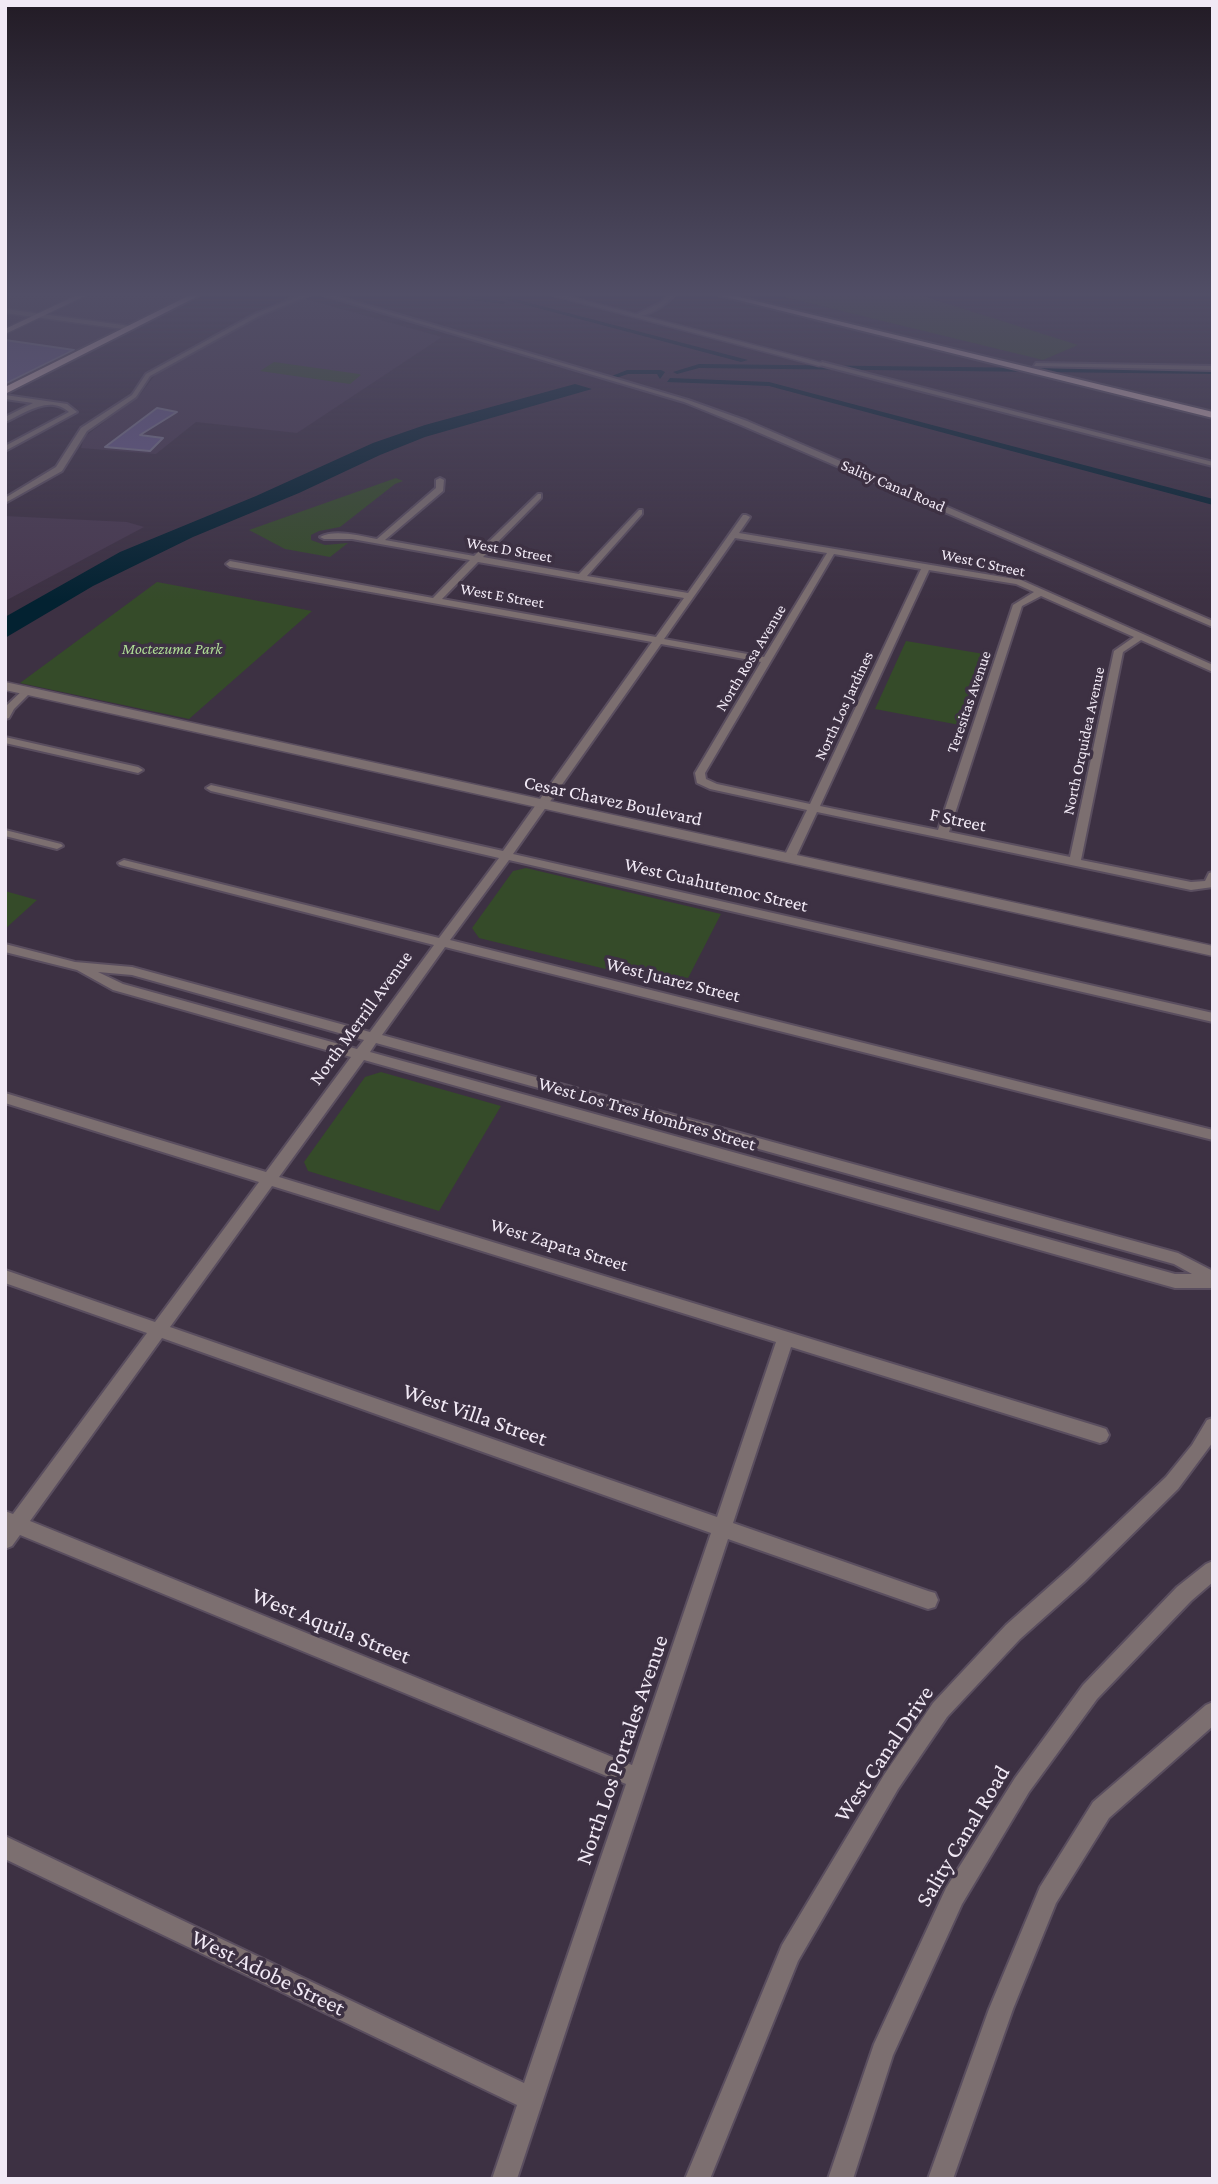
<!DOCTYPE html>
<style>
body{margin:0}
#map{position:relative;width:1218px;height:2184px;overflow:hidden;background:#3d3143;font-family:"Crimson Pro",serif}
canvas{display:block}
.frame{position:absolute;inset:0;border:7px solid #f1e9f5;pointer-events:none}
</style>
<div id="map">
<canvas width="1218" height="2184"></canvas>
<div class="frame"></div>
</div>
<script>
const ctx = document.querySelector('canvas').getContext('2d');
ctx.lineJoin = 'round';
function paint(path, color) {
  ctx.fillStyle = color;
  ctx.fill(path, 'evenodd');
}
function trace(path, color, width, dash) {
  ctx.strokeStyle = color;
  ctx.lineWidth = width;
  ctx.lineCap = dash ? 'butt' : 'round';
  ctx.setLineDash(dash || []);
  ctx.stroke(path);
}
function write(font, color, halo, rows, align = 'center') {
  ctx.font = font + ' "Crimson Pro",serif';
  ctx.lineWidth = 7;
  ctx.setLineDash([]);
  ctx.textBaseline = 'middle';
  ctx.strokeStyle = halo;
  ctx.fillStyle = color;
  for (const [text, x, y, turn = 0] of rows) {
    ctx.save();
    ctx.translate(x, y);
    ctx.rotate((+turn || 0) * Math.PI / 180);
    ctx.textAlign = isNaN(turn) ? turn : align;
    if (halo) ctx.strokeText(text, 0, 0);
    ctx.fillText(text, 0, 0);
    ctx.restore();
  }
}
paint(new Path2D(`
 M5,295H196L5,392Z
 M292,295L442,337L297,433L196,422L156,454L81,448L84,437L139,396L158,371Z
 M5,516L127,522L144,527L5,601Z`), '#483950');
paint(new Path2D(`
 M776,295H920L1078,345L1043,360Z
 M274,362L359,374L361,375L350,384L260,371Z
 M396,478L403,481L395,484L340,527L319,531L311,535V540L325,545L348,543L330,557L285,549L249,530Z
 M157,582L312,611L189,719L20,683Z
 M906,641L990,655L965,726L875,709Z
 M526,868L721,914L683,988L479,938L472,928L513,871Z
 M5,891L37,900L5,929Z
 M381,1072L501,1106L439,1211L308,1171L304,1162L365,1077Z`), '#354b29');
paint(new Path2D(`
 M575,384L592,389L425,437L380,455L299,493L193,537L93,586L5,638V617L120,552L256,496L373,443L425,425Z`), '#032231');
paint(new Path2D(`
 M436,295H456L506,302L503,304Z
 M489,295H499L748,360L741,362Z
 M699,364L1213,370V374L699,368L677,374L673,372Z
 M627,370H661L665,372L660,379L657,374H628L616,378L612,376Z
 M670,378L769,382L1213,499V505L769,386L667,382Z`), '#032231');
const building = new Path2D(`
 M5,340L74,350L5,384Z
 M157,408L177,412L140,435L163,438L150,451L105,447Z`);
paint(building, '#655887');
trace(building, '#79748b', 2);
const minor = new Path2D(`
 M302,295H310L259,316L150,376L136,397L87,431L62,471L5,503V498L56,467L81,428L132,395L146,374L255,314Z
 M323,295H332L688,400L747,421L1213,621V627L741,425L684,402Z
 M669,295H675C665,305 646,319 633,316L660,303Z
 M822,362L1213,462V466L820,365Z
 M1036,363L1213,366V370L1034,366Z
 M5,395L67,404L77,412L5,451V446L69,412C49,394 24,414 5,422V417L33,403L5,399Z
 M440,478L444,480L443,491L385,540L474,556L538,494H541V498L483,557L579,574L639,510H642V514L587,576L688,593L743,515H746L750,517L739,533L1021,580L1213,665V672L1141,640L1123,652L1081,860L1191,882L1205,881L1209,873L1213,872V887L1191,890L817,812L795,859L793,861H785L783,859L807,810L710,789L697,783L695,773L761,662L661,644L513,854L1213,1013V1022L509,860L450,940L1213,1130V1140L445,947L382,1035L1178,1253L1213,1271V1288H1175L364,1060L279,1177L1100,1427L1106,1429L1109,1435L1106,1441L1100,1443L791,1347L733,1523L928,1591L935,1593L938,1600L935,1607L928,1609L728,1539L517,2179H492L517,2105L5,1859V1836L524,2083L626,1784L20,1535L12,1546L5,1549V1511L13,1514L147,1333L5,1283V1270L155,1322L259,1182L5,1103V1093L266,1172L351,1057L113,990L77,970L5,952V944L75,962L132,967L370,1032L434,945L120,865L118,863L124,860L439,938L499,858L211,791L206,788L211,785L503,851L652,642L230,567L226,564L230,561L433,598L470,560L352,539H324L320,537C335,529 360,536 377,539L436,488V480ZM735,538L827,553L764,657L664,639ZM834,554L921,569L810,804L717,784L706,779L705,773ZM478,562L684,598L656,637L442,599ZM929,570L1016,584L1034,592L1013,605L938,830L820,806ZM1041,596L1134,637L1114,651L1070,857L949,832L1022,606ZM98,972L132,975L364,1040L357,1049L123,984ZM376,1043L1174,1264L1192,1274H1175L370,1052ZM272,1186L776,1342L717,1517L170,1327ZM162,1338L711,1533L632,1765L30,1521Z
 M24,689L32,691L14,709L9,718L5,719V707Z
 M5,737L138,767L143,770L138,773L5,743Z
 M5,830L61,844L63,846L57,849L5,836Z
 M1213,1418V1442L1178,1489L1084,1582L1020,1639L947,1717L898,1789L798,1961L710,2179H685L782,1945L884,1775L933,1703L1006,1625L1070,1568L1166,1477L1192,1445L1207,1420Z
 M1213,1561V1582L1191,1601L1097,1699L1029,1792L962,1904L893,2055L853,2179H828L874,2044L946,1888L1015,1778L1083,1685L1177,1587L1206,1564Z
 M1213,1702V1726L1109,1818L1056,1903L1013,2009L953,2179H928L989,2009L1040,1887L1093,1802L1206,1705Z`);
const tertiary = new Path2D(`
 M551,295H563L826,364L819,366Z
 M5,309L130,326L134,328L130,330L5,313Z
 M5,682L1213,946V956L5,690Z`);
const secondary = new Path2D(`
 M77,295H87L5,334V329Z`);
const trunk = new Path2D(`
 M190,295H200L5,394V387Z
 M718,295H731L1213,412V418Z`);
trace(minor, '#5a4e5f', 4);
trace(tertiary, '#5a4e5f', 3);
trace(secondary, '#5a4e5f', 3);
trace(trunk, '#5a4e5f', 4);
paint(minor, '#7c6f70');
paint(tertiary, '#7c6f70');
paint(secondary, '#a48f8f');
paint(trunk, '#d0b2b3');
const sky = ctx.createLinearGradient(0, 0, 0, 601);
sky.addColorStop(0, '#221b25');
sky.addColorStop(0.49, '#514e66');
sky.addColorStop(1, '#514e6600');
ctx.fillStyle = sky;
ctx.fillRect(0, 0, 1218, 601);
write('16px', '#f1e9f5', '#3d3143', [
 ["Sality Canal Road",893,486,23],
 ["West D Street",509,550,10],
 ["West C Street",983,563,12],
 ["West E Street",502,596,10],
 ["North Rosa Avenue",751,658,-59],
 ["Teresitas Avenue",969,702,-71],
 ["North Los Jardines",844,706,-65],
 ["North Orquidea Avenue",1084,741,-78]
]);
write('italic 16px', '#aedc95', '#3d3143', [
 ["Moctezuma Park",172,649]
]);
write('19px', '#f1e9f5', '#3d3143', [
 ["Cesar Chavez Boulevard",613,801,12],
 ["F Street",958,820,12],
 ["West Cuahutemoc Street",716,885,13],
 ["West Juarez Street",673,980,14],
 ["North Merrill Avenue",361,1018,-54],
 ["West Los Tres Hombres Street",647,1114,16],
 ["West Zapata Street",559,1245,17]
]);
write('23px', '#f1e9f5', '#3d3143', [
 ["West Villa Street",475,1415,19],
 ["West Aquila Street",331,1626,22],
 ["North Los Portales Avenue",622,1750,-71],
 ["West Canal Drive",884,1754,-56],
 ["Sality Canal Road",963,1836,-59],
 ["West Adobe Street",268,1973,26]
]);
</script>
